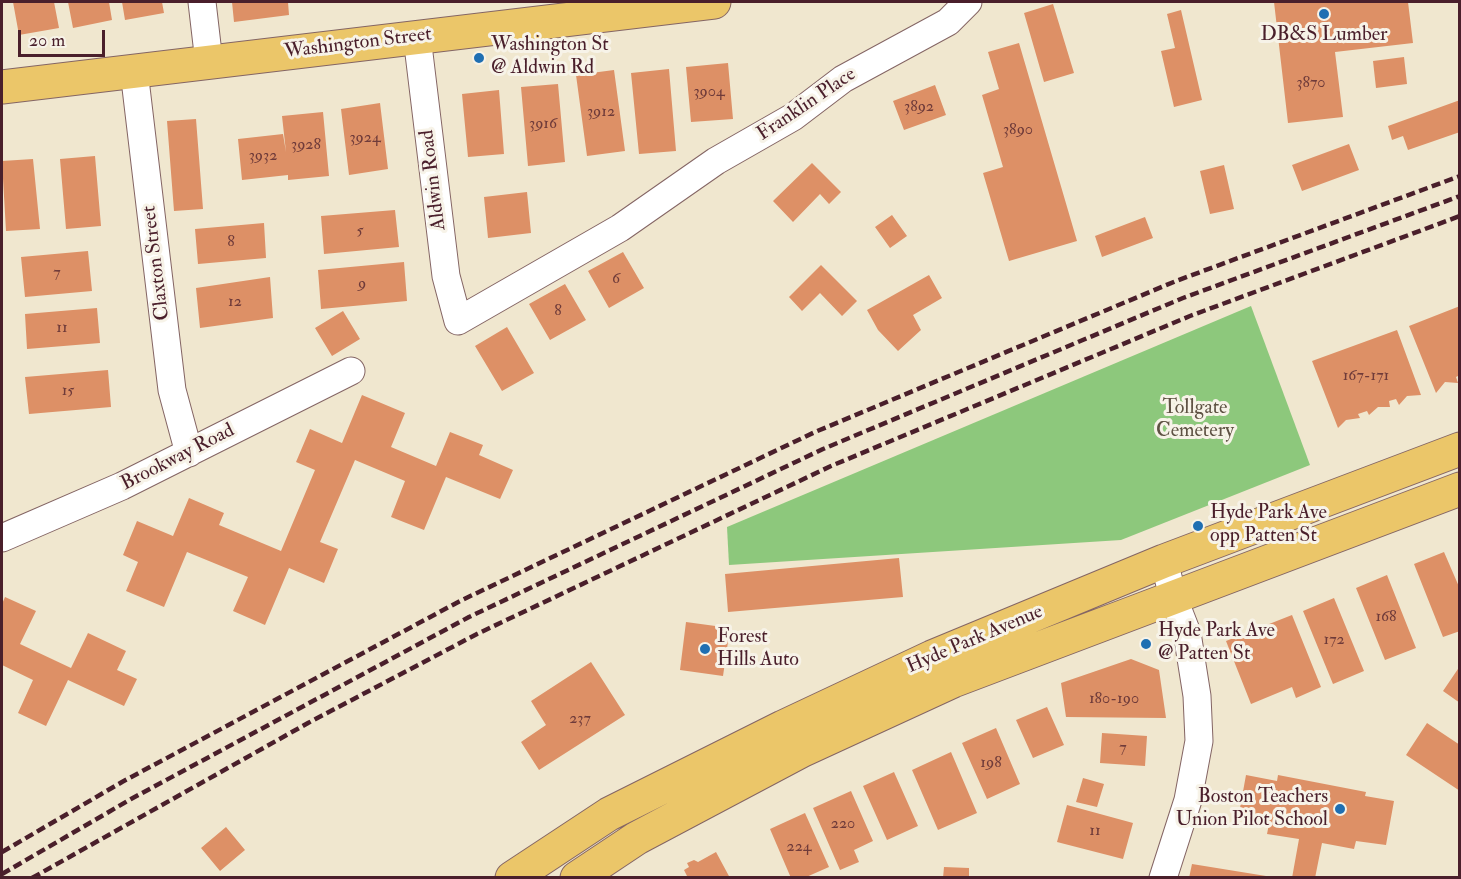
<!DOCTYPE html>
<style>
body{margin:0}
#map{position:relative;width:1461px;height:879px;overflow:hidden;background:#f0e7cf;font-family:"IM FELL Double Pica",serif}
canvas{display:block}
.frame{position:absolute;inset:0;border:3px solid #4a1f2b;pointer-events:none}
.scale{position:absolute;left:18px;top:30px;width:87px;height:27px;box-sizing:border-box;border:3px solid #4a1f2b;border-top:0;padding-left:8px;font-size:18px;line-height:21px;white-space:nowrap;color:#4a1f2b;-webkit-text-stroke:4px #f7f3e8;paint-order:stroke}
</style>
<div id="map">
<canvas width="1461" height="879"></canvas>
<div class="frame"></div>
<div class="scale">20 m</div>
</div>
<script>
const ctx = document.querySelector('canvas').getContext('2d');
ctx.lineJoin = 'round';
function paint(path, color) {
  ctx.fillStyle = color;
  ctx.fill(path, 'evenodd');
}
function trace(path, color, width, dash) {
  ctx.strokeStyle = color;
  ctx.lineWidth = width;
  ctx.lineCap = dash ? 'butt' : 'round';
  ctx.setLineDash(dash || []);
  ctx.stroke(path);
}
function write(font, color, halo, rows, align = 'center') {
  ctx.font = font + ' "IM FELL Double Pica",serif';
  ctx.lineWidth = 6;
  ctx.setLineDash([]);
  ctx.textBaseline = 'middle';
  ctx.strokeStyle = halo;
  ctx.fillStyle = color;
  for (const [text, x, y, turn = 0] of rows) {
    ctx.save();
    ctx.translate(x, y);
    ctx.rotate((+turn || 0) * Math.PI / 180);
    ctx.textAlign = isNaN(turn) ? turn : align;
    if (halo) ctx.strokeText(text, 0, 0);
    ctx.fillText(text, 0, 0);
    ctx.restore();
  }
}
paint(new Path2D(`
 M1251,306L1310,465L1121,540L729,565L727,527Z`), '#8dc87c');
paint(new Path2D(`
 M13,2H54L59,28L19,35Z
 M68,2H109L112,20L73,28Z
 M122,2H162L164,13L125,20Z
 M232,2H288L289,15L234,22Z
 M1274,2H1408L1413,43L1335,52L1343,117L1288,123Z
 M1053,4L1074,73L1044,82L1024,13Z
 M1181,10L1202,100L1174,107L1161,51L1175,48L1167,14Z
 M1019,43L1077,241L1009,261L983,173L1003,167L982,95L999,89L988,52Z
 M1404,57L1407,84L1376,88L1373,61Z
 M728,63L733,119L691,122L686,67Z
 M669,69L676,151L639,154L631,73Z
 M614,70L625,151L587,156L576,75Z
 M558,84L565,162L528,166L521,87Z
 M935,85L946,115L904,130L893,101Z
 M499,90L504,154L468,157L462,94Z
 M1460,100V132L1408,150L1403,136L1392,140L1388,126Z
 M380,103L388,169L349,175L341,109Z
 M323,112L329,176L288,180V175L242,180L238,139L283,134L286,152L282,116Z
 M196,119L203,209L174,211L167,121Z
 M1349,144L1359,170L1302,191L1292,165Z
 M95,156L101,226L66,229L60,159Z
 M33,159L40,229L6,231L2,161Z
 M812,163L841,192L829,204L820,194L793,222L773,201Z
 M1224,165L1234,209L1210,214L1200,171Z
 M527,192L531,233L488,238L484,197Z
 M395,210L399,247L324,254L321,216Z
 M892,215L907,236L890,248L875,227Z
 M1145,217L1153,238L1102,257L1095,236Z
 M264,223L266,258L198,264L195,229Z
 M88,251L92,291L25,297L21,257Z
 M623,252L644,288L609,308L588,271Z
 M404,262L407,301L321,309L318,270Z
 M821,265L857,301L842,316L820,293L802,311L789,297Z
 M929,275L942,298L913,315L921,330L898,351L878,330L867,310Z
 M270,277L273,318L200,328L196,288Z
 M565,284L586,320L550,340L529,304Z
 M1460,306V375L1456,377L1458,383L1445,382L1436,393L1409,326Z
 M97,308L100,343L27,349L25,314Z
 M343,311L360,339L332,356L315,328Z
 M507,327L534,373L502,391L475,346Z
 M1397,330L1421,395L1407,396L1399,405L1396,399L1389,401L1390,407H1378L1369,415L1367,411L1358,414L1360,418L1346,420L1338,428L1312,361Z
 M108,370L111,407L29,414L25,377Z
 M362,395L405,413L391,447L436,466L450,432L483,445L479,455L513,470L500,499L446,477L424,530L391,517L405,481L355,460L320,542L338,549L324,583L289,568L265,625L233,611L248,577L187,552L164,607L126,591L138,562L123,555L137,521L173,536L189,498L224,513L219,525L281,551L315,470L296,462L310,429L342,443Z
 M1444,552L1460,589V631L1443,637L1414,564Z
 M899,558L903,597L728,612L725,574Z
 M1387,575L1416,648L1385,660L1356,588Z
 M5,597L36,611L20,644L71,668L88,633L126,651L117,670L137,679L124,706L68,680L46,726L18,713L33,680L2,665V604Z
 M1334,598L1364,671L1333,684L1303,611Z
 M1292,615L1321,687L1296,698L1292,687L1251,704L1226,641Z
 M686,622L730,628L723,676L680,670Z
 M1131,659L1159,670L1166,718L1066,717L1061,683Z
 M591,662L625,715L539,770L521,742L546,725L531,701Z
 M1460,666V703L1443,691Z
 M1047,707L1064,745L1033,758L1016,720Z
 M1427,723L1460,745V791L1406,755Z
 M996,728L1020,784L987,799L962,743Z
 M1102,733L1147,736L1145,766L1100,763Z
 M951,752L977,813L938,830L912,770Z
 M894,772L918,826L887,840L863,786Z
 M1246,775L1277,781L1278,775L1366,792L1365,796L1394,801L1386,845L1356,841L1354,849L1322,843L1315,878H1292L1299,839L1267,834L1269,824L1238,819Z
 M1083,778L1104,784L1097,807L1076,802Z
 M851,791L873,841L854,850L859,862L840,870L813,808Z
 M1067,805L1133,823L1123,859L1057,842Z
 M805,813L829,867L804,878H791L770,829Z
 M226,827L245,850L220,871L201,848Z
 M716,852L730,878H688L684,870L689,867L687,863L694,860L698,862Z
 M1192,864L1266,876V878H1189Z
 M944,867L969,868V878H943Z`), '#dd9066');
const minor = new Path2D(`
 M202,2L209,62
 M417,37L446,276L458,321L620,228L716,161L793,117L843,79L948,22L968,2
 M134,71L172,390L189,453
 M2,538L122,486L351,371
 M1163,878L1188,800L1199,741L1197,696L1187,633L1173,597L1164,561`);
const primary = new Path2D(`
 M2,87L714,2
 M512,878L609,814L783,727L932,657L1164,561L1460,449
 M577,878L637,838L803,750L953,681L1460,489`);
trace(minor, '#846564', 29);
trace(primary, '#846564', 35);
trace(minor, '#fff', 27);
trace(primary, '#ebc669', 33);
trace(new Path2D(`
 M2,852L122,782L460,601L815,432L1176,281L1460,176
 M2,874L131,799L469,617L823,449L1183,298L1460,196
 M32,878L308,723L477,634L831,466L1190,316L1460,216`), '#4a1f2b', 4.5, [9, 4.5]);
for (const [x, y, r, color] of [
 [1324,14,6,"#1f6fb2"],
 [479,58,6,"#1f6fb2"],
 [1198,526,6,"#1f6fb2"],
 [1146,644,6,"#1f6fb2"],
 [705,649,6,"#1f6fb2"],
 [1340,809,6,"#1f6fb2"]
]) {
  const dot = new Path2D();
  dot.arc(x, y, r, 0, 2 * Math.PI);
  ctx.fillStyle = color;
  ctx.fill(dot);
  trace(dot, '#f7f3e8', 2);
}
write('16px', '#6f3b3a', null, [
 ["3870",1311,84],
 ["3904",709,93],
 ["3892",919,108],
 ["3912",601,113],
 ["3916",543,125],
 ["3890",1018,131],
 ["3924",365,139],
 ["3928",306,146],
 ["3932",263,157],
 ["5",360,232],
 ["8",231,243],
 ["7",57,274],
 ["6",616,280],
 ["9",362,285],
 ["12",235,303],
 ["8",558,312],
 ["11",62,329],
 ["167-171",1366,377],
 ["15",68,392],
 ["168",1386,618],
 ["172",1334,641],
 ["180-190",1114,700],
 ["237",580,720],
 ["7",1123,749],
 ["198",991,764],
 ["220",843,825],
 ["11",1095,832],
 ["224",799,848]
]);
write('20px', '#4a1f2b', '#f7f3e8', [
 ["DB&S Lumber",1324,36,"center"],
 ["Washington St",491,46],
 ["@ Aldwin Rd",491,69],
 ["Hyde Park Ave",1210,514],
 ["opp Patten St",1210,537],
 ["Hyde Park Ave",1158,632],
 ["@ Patten St",1158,655],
 ["Forest",717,638],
 ["Hills Auto",717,661],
 ["Boston Teachers",1328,798,"right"],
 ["Union Pilot School",1328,821,"right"]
], 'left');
write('20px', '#4a1f2b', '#f7f3e8', [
 ["Washington Street",358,44,-7],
 ["Franklin Place",807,105,-34],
 ["Aldwin Road",434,180,-97],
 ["Claxton Street",157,263,-97],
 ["Brookway Road",178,458,-27],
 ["Hyde Park Avenue",975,640,-23]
]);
write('20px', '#5e5243', '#f7f3e8', [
 ["Tollgate",1195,409],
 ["Cemetery",1195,432]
]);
</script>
